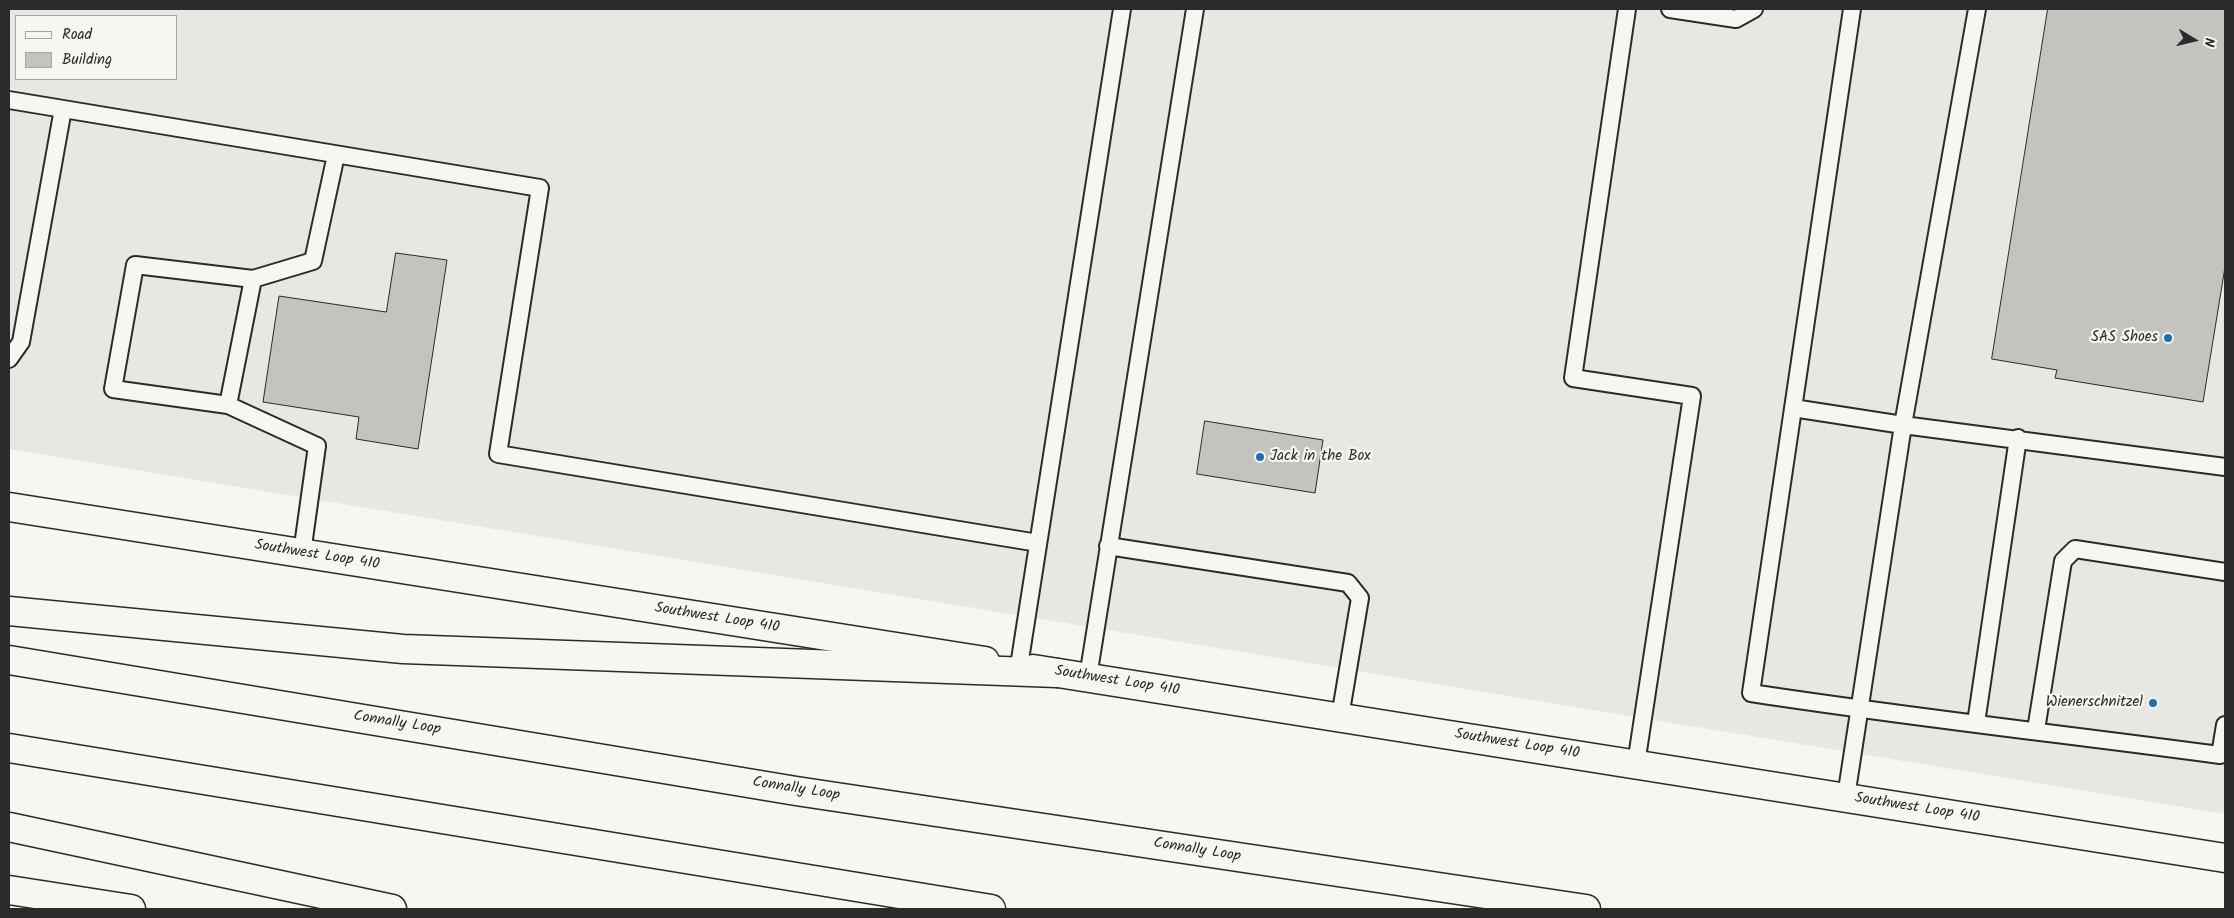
<!DOCTYPE html>
<style>
body{margin:0}
#map{position:relative;width:2234px;height:918px;overflow:hidden;background:#f6f6f2;font-family:Kalam,sans-serif}
canvas{display:block}
.frame{position:absolute;inset:0;border:10px solid #2b2b2b;pointer-events:none}
.legend{position:absolute;left:15px;top:15px;width:162px;height:65px;box-sizing:border-box;background:#f6f6f2;border:1px solid #a5a5a2;margin:0;padding:6px 9px;list-style:none;font-size:15px;color:#2b2b2b}
.legend li{display:flex;align-items:center;gap:10px;height:25px}
.legend b{width:25px;border:1px solid #a5a5a2}
.north{position:absolute;left:2169px;top:15px;width:50px;height:50px;-webkit-text-stroke:4px #f6f6f2;paint-order:stroke;rotate:99deg;font-size:14px;font-weight:700;line-height:20px;text-align:center;color:#2b2b2b}
.north::after{content:'';display:block;margin:auto;width:18px;height:22px;background:#2b2b2b;clip-path:polygon(50% 0,100% 100%,50% 72%,0 100%)}
</style>
<div id="map">
<canvas width="2234" height="918"></canvas>
<div class="frame"></div>
<ul class="legend">
<li><b style="height:6px;background:#f6f6f2"></b>Road</li>
<li><b style="height:14px;background:#c3c3c0"></b>Building</li>
</ul>
<div class="north">N</div>
</div>
<script>
const ctx = document.querySelector('canvas').getContext('2d');
ctx.lineJoin = 'round';
function paint(path, color) {
  ctx.fillStyle = color;
  ctx.fill(path, 'evenodd');
}
function trace(path, color, width, dash) {
  ctx.strokeStyle = color;
  ctx.lineWidth = width;
  ctx.lineCap = dash ? 'butt' : 'round';
  ctx.setLineDash(dash || []);
  ctx.stroke(path);
}
function write(font, color, halo, rows, align = 'center') {
  ctx.font = font + ' Kalam,sans-serif';
  ctx.lineWidth = 4.5;
  ctx.setLineDash([]);
  ctx.textBaseline = 'middle';
  ctx.strokeStyle = halo;
  ctx.fillStyle = color;
  for (const [text, x, y, turn = 0] of rows) {
    ctx.save();
    ctx.translate(x, y);
    ctx.rotate((+turn || 0) * Math.PI / 180);
    ctx.textAlign = isNaN(turn) ? turn : align;
    if (halo) ctx.strokeText(text, 0, 0);
    ctx.fillText(text, 0, 0);
    ctx.restore();
  }
}
paint(new Path2D(`
 M9,9H2225V814L9,449ZM16,16H176V79H16Z`), '#e7e7e3');
const building = new Path2D(`
 M2048,9H2225V267L2203,402L2055,378L2057,370L1992,359Z
 M396,253L447,260L418,449L356,439L359,417L263,402L279,296L386,312Z
 M1205,421L1323,440L1315,493L1197,474Z`);
paint(building, '#c3c3c0');
trace(building, '#2b2b2b', 1);
const lane = new Path2D(`
 M1627,9L1573,378L1692,396L1636,764
 M1670,9L1736,19L1754,9
 M1852,9L1751,693C1907,717 2063,734 2220,755L2225,725
 M9,100L540,188L498,454L1038,543
 M253,279L228,405L113,389L135,265L253,279L313,261L336,155
 M9,359L21,342L63,109
 M228,405L317,446L302,553
 M1793,408L1903,425L2225,467
 M1108,546L1348,583L1360,598L1340,717
 M1019,666L1122,9
 M1088,677L1195,9
 M1976,723L2018,438
 M2036,730L2063,561L2075,549L2225,572
 M1846,797L1903,425L1977,9`);
const secondary = new Path2D(`
 M9,507L985,661
 M1033,669L2225,858
 M9,890L131,909`);
const highway = new Path2D(`
 M9,611L403,649L1057,673
 M9,660L796,791L1586,909
 M9,748L991,909
 M9,827L392,909`);
trace(lane, '#2b2b2b', 20);
trace(secondary, '#2b2b2b', 31);
trace(highway, '#2b2b2b', 31);
trace(lane, '#f6f6f2', 16);
trace(secondary, '#f6f6f2', 28);
trace(highway, '#f6f6f2', 28);
for (const [x, y, r, color] of [
 [2168,338,5,"#1f6fb2"],
 [1260,457,5,"#1f6fb2"],
 [2153,703,5,"#1f6fb2"]
]) {
  const dot = new Path2D();
  dot.arc(x, y, r, 0, 2 * Math.PI);
  ctx.fillStyle = color;
  ctx.fill(dot);
  trace(dot, '#f6f6f2', 2);
}
write('15px', '#2b2b2b', '#f6f6f2', [
 ["SAS Shoes",2158,338],
 ["Jack in the Box",1270,457,"left"],
 ["Wienerschnitzel",2143,703]
], 'right');
write('15px', '#2b2b2b', '#f6f6f2', [
 ["Southwest Loop 410",317,556,9],
 ["Southwest Loop 410",717,619,9],
 ["Southwest Loop 410",1117,682,9],
 ["Connally Loop",397,724,9],
 ["Southwest Loop 410",1517,745,9],
 ["Connally Loop",796,790,9],
 ["Southwest Loop 410",1917,809,9],
 ["Connally Loop",1197,851,9]
]);
</script>
